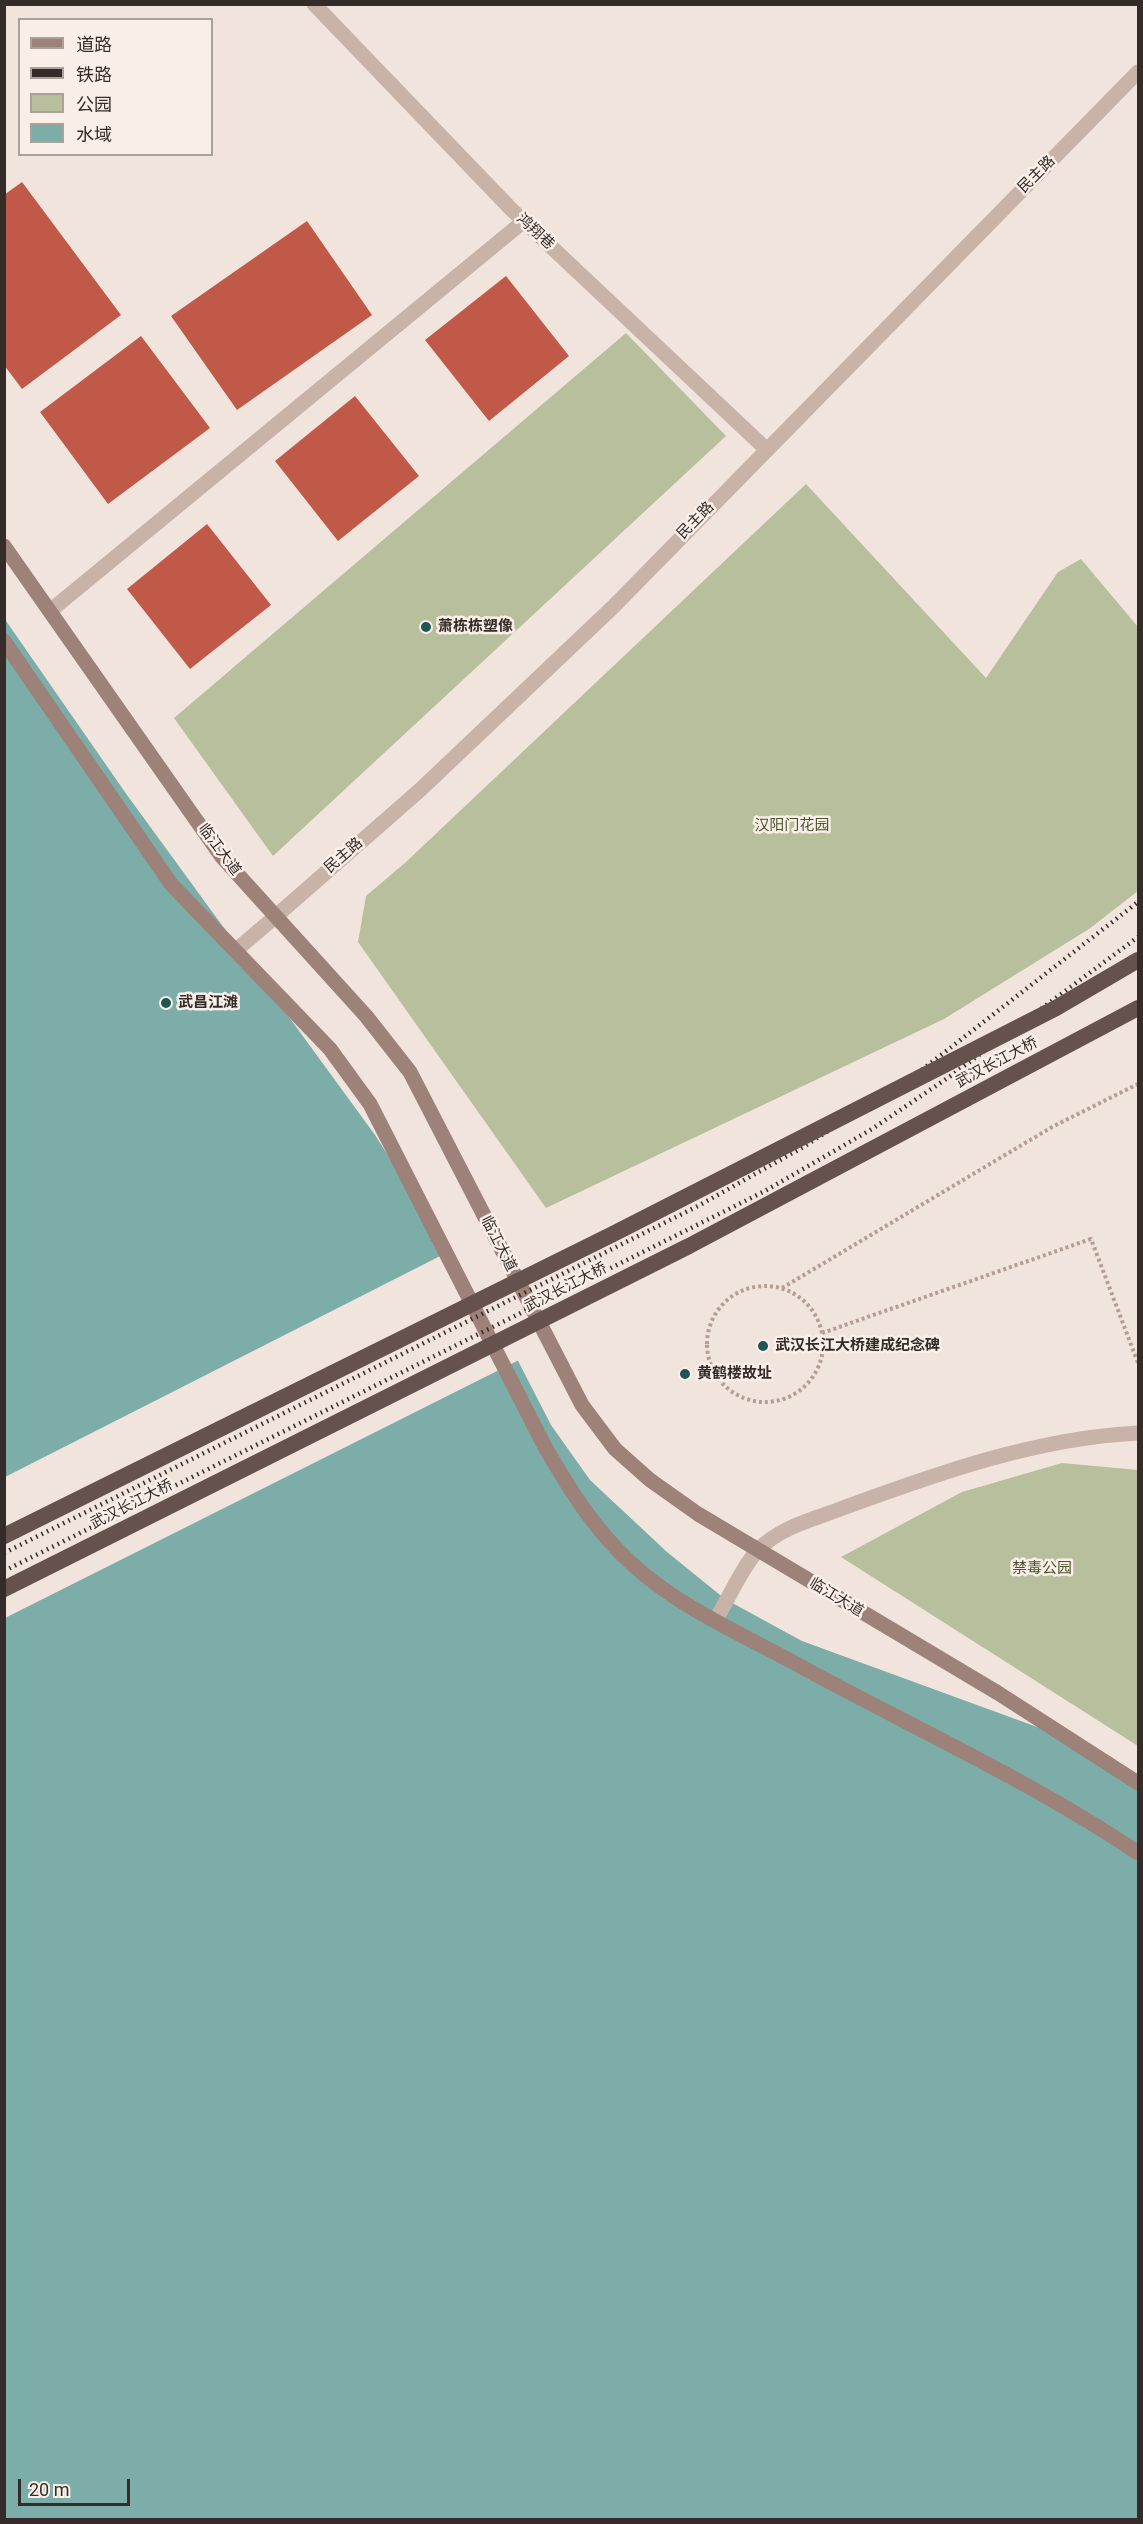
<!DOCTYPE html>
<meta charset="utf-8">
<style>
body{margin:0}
#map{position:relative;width:1143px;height:2524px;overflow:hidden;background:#f1e4dc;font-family:Roboto,"Noto Sans SC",sans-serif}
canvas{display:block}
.frame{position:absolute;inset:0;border:6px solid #352b28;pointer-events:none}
.legend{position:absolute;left:18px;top:18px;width:195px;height:138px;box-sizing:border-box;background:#f9efe8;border:2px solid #aba19b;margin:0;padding:8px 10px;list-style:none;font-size:18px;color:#352b28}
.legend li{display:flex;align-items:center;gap:12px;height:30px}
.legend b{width:30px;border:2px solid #aba19b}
.scale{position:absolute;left:18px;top:2479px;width:112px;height:27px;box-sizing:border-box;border:3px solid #352b28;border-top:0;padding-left:8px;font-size:18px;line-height:21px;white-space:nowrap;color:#352b28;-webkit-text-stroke:4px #f9efe8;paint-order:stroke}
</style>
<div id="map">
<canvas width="1143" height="2524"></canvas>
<div class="frame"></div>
<ul class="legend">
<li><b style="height:8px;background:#9c8279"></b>道路</li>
<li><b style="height:8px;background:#352b28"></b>铁路</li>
<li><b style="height:16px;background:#b7bf9c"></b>公园</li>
<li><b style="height:16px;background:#7cada9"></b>水域</li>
</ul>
<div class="scale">20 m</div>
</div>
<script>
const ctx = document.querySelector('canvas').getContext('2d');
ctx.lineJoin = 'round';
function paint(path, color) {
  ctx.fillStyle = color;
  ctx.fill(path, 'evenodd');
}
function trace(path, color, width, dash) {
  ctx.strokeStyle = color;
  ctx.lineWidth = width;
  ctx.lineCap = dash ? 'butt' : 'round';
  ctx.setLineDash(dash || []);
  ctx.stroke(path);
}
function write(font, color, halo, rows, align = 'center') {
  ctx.font = font + ' Roboto,"Noto Sans SC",sans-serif';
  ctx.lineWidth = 5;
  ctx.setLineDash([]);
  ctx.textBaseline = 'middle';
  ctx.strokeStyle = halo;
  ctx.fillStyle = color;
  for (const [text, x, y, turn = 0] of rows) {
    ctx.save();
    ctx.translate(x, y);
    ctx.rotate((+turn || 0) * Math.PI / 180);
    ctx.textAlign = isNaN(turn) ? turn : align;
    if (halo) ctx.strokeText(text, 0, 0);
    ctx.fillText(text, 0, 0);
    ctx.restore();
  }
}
paint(new Path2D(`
 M626,333L726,436L273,856L174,718Z
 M806,484L986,678L1058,572L1081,559L1138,627V891L1089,929L944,1019L546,1208L358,942L366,896L406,862Z
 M1062,1463L1138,1470V1746L841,1557L962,1492Z`), '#b7bf9c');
paint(new Path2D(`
 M4,618L127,795L375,1135L514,1353L551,1425L590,1480L667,1552L725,1599L802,1641L1059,1735L1138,1778V2519H5Z`), '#7cada9');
paint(new Path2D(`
 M452,1250L521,1359L5,1618V1477Z`), '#f1e4dc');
paint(new Path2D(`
 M22,182L121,315L22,389L4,365V195Z
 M307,221L372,315L237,410L171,316Z
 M506,276L569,356L489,421L425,340Z
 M141,336L210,428L108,504L40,412Z
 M355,396L419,476L338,541L275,461Z
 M207,524L271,605L190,669L127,589Z`), '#c15949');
trace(new Path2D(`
 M707 1344a58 58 0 1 1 116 0a58 58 0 1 1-116 0Z
 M782,1288L1052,1127L1138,1084
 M822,1333L1091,1239L1138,1363`), '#b49d92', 4, [3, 3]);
trace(new Path2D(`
 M50,611L524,221`), '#c8b3a8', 15);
trace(new Path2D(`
 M275,917L420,790L613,607L1138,72`), '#c8b3a8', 15);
trace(new Path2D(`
 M314,4L511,209L766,449
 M715,1621C728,1600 742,1567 758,1550C780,1527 814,1519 843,1508C938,1473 1037,1438 1138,1433`), '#c8b3a8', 15);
trace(new Path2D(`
 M235,951L275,917`), '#c8b3a8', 15);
trace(new Path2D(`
 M4,546L222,857L366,1016L410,1072L582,1405L615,1449L650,1480L698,1514L998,1693L1138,1783
 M4,641L171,884L330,1049L370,1104L545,1447C570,1490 594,1529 631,1563C676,1605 735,1631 789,1660C905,1724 1028,1779 1138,1853`), '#9c8279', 15);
trace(new Path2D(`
 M4,1553L698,1206L805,1146L923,1069L1138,902
 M4,1571L765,1191L872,1129L952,1075L1138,937`), '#352b28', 4.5, [1.5, 4.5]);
trace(new Path2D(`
 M4,1536L613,1234L1056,1008L1138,960
 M4,1589L689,1246L1138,1008`), '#66524c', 16);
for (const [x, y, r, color] of [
 [426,627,6,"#1f5553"],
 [166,1003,6,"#1f5553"],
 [763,1346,6,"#1f5553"],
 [685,1374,6,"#1f5553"]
]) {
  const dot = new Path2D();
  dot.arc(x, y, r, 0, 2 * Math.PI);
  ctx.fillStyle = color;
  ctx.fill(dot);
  trace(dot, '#f9efe8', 2);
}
write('15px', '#352b28', '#f9efe8', [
 ["民主路",1037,175,-45],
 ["鸿翔巷",535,232,43],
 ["民主路",696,521,-46],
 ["临江大道",219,850,53],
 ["民主路",344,856,-41],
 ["武汉长江大桥",997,1063,-28],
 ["临江大道",498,1244,63],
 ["武汉长江大桥",566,1288,-27],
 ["武汉长江大桥",132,1505,-27],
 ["临江大道",836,1598,31]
]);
write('bold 15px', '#352b28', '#f9efe8', [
 ["萧栋栋塑像",438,627],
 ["武昌江滩",178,1003],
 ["武汉长江大桥建成纪念碑",775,1346],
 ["黄鹤楼故址",697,1374]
], 'left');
write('15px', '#49532d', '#f9efe8', [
 ["汉阳门花园",792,826],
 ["禁毒公园",1042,1569]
]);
</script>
